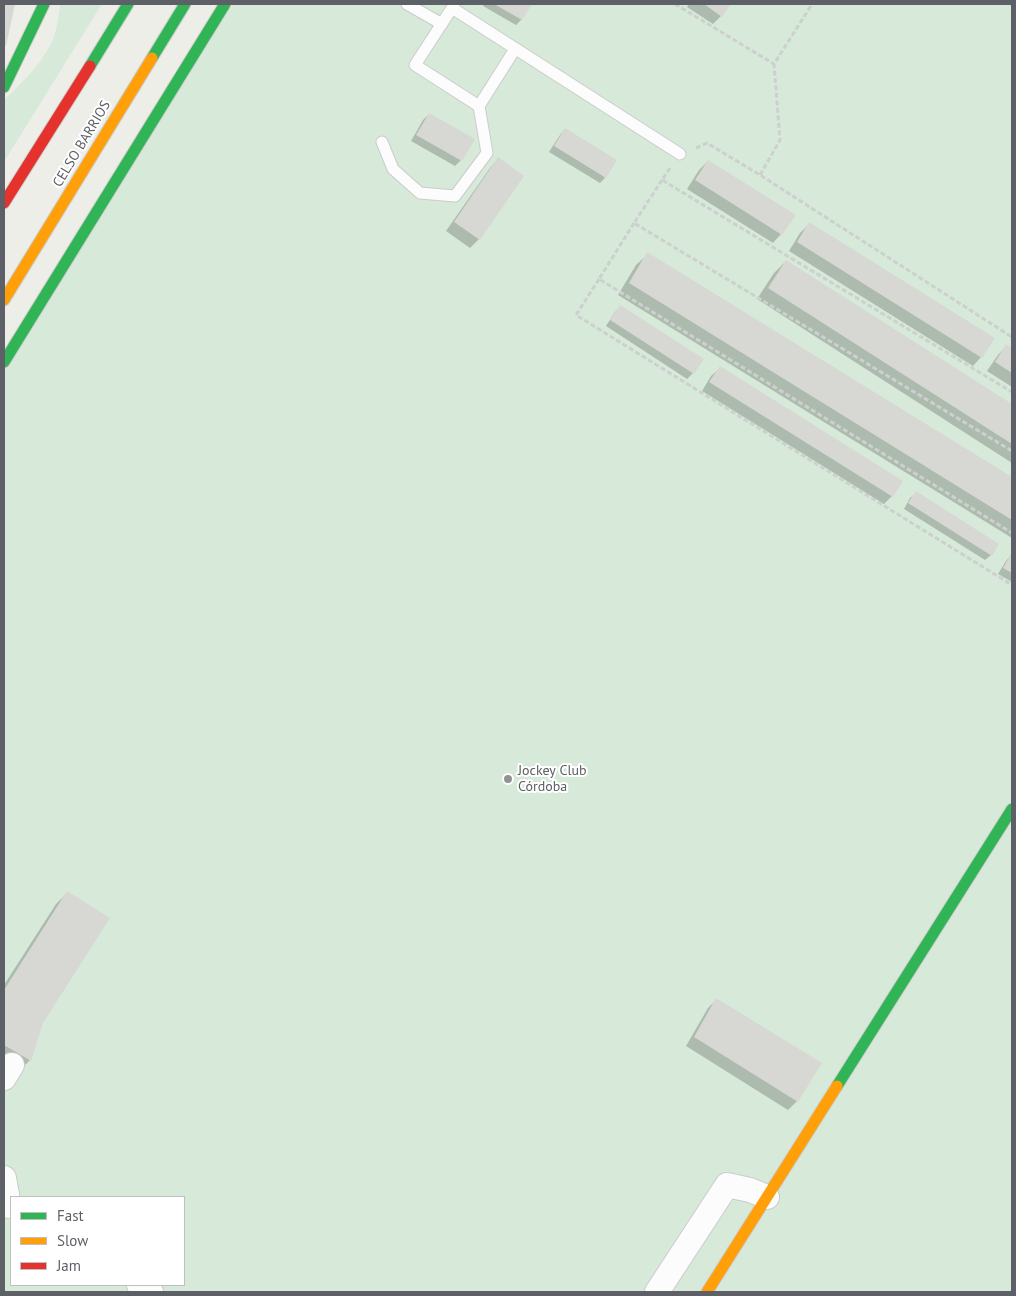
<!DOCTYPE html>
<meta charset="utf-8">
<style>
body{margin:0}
#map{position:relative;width:1016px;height:1296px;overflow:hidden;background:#eeeee9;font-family:"PT Sans",sans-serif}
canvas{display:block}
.frame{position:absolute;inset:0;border:5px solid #5e6067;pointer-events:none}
.legend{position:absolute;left:10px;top:1196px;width:175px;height:90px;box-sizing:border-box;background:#fff;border:1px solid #bfbfc2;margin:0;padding:6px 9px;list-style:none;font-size:15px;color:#5e6067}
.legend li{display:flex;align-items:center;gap:10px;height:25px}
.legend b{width:25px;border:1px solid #bfbfc2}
</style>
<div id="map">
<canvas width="1016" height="1296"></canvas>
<div class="frame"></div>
<ul class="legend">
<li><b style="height:6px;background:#30b455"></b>Fast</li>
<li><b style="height:6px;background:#ff9f0a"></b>Slow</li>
<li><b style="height:6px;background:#e5322d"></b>Jam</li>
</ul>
</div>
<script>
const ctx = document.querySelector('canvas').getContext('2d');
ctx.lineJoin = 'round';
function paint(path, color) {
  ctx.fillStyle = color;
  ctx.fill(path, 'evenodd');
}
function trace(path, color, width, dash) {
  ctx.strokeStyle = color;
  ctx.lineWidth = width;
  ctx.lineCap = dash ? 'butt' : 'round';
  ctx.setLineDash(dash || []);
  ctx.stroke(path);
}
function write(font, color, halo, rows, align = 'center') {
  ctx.font = font + ' "PT Sans",sans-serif';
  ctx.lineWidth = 4;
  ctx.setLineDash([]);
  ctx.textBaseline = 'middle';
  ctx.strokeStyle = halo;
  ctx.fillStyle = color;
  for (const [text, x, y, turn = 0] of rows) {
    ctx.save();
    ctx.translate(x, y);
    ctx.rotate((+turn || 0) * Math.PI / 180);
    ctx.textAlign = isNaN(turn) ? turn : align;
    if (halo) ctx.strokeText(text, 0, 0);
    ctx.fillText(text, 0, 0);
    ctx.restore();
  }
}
paint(new Path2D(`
 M60,4H102L4,162V100C21,84 44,61 53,39C57,28 59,15 60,4Z
 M233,4H1012V1292H4V361ZM11,1197H184V1285H11Z`), '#d7eada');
paint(new Path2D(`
 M4,4H13L4,46Z
 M484,4H531L521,20L516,25L483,6Z
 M689,4H730L721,16L713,24L687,7Z
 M429,114L473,139L461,160L455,166L411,141L423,120Z
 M565,129L605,178L600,183L549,152L560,135Z
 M498,159L523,176L479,239L470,248L446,231L490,168Z
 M708,161L781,234L773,243L687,189L699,170Z
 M809,224L981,357L973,366L789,251L800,233Z
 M648,254L1012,479V538L618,295L636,265Z
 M786,261L1012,406V463L757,299L774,273Z
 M620,307L693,373L687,379L606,326L615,312Z
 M1006,346L1012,350V387L987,371L998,355Z
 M720,368L892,496L884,504L702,391L711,376Z
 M916,493L991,555L985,560L904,509L910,498Z
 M1011,555L1012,556V582L998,574L1006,561Z
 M67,893L42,1023L30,1060L18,1072L4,1063V985L56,904Z
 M716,1000L820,1063L797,1101L788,1110L686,1046L708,1008Z`), '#0003');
paint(new Path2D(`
 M4,4H15L6,46L4,45Z
 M494,4H532L522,20Z
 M704,4H731L722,17Z
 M429,113L475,139L462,161L416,135Z
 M565,128L617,160L606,178L554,146Z
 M498,157L524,176L480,240L454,222Z
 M708,160L796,215L782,235L695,180Z
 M809,222L995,338L982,358L797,242Z
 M647,252L1012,477V520L629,283Z
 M786,260L1012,404V444L768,288Z
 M620,305L704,359L694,374L610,320Z
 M1006,344L1012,348V373L995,362Z
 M720,366L903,481L893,497L709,382Z
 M916,491L999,544L992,556L908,503Z
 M1011,554H1012V573L1003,568Z
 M67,891L110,918L43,1023L31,1061L4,1045V990Z
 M716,998L822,1063L798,1102L694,1037Z`), '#d7d7d4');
const lane = new Path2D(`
 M407,4L442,24
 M454,4L452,8L680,154
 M452,8L415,65L479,106L515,49
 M382,142L393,169L420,193L455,196L487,153L479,106`);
const street = new Path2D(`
 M4,1078L12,1065
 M4,1178L9,1206
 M139,1285L151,1292
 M657,1292L727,1185L750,1190L767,1197`);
const fast = new Path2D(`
 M152,58L185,4
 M90,66L128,4
 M4,87L44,4
 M4,362L225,4
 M837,1086L1012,809`);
const slow = new Path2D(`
 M4,300L152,58
 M707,1292L837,1086`);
const jam = new Path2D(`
 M4,203L90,66`);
trace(lane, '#cbcbcb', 13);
trace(street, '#cbcbcb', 26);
trace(fast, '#ccc', 13);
trace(slow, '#ccc', 13);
trace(jam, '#ccc', 13);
trace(new Path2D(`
 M675,4L774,64
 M696,148L707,143L760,175L1012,337
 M670,168L662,180L1012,392
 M760,175L780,140L774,64L812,4
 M662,180L634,223L1012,451
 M634,223L599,279L1012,533
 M599,279L576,315L1012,585`), '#ccd0cf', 3, [5, 2.5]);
trace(lane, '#fcfcfc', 11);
trace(street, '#fcfcfc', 24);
trace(fast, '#30b455', 11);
trace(slow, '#ff9f0a', 11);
trace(jam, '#e5322d', 11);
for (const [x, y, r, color] of [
 [508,779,5,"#909294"]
]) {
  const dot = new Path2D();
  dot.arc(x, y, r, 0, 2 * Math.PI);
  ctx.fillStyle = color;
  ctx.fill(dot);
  trace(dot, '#fff', 2);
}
write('14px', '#5e6067', '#fff', [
 ["CELSO BARRIOS",82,144,-59]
]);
write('14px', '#5e6067', '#fff', [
 ["Jockey Club",518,771],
 ["Córdoba",518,787]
], 'left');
</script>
